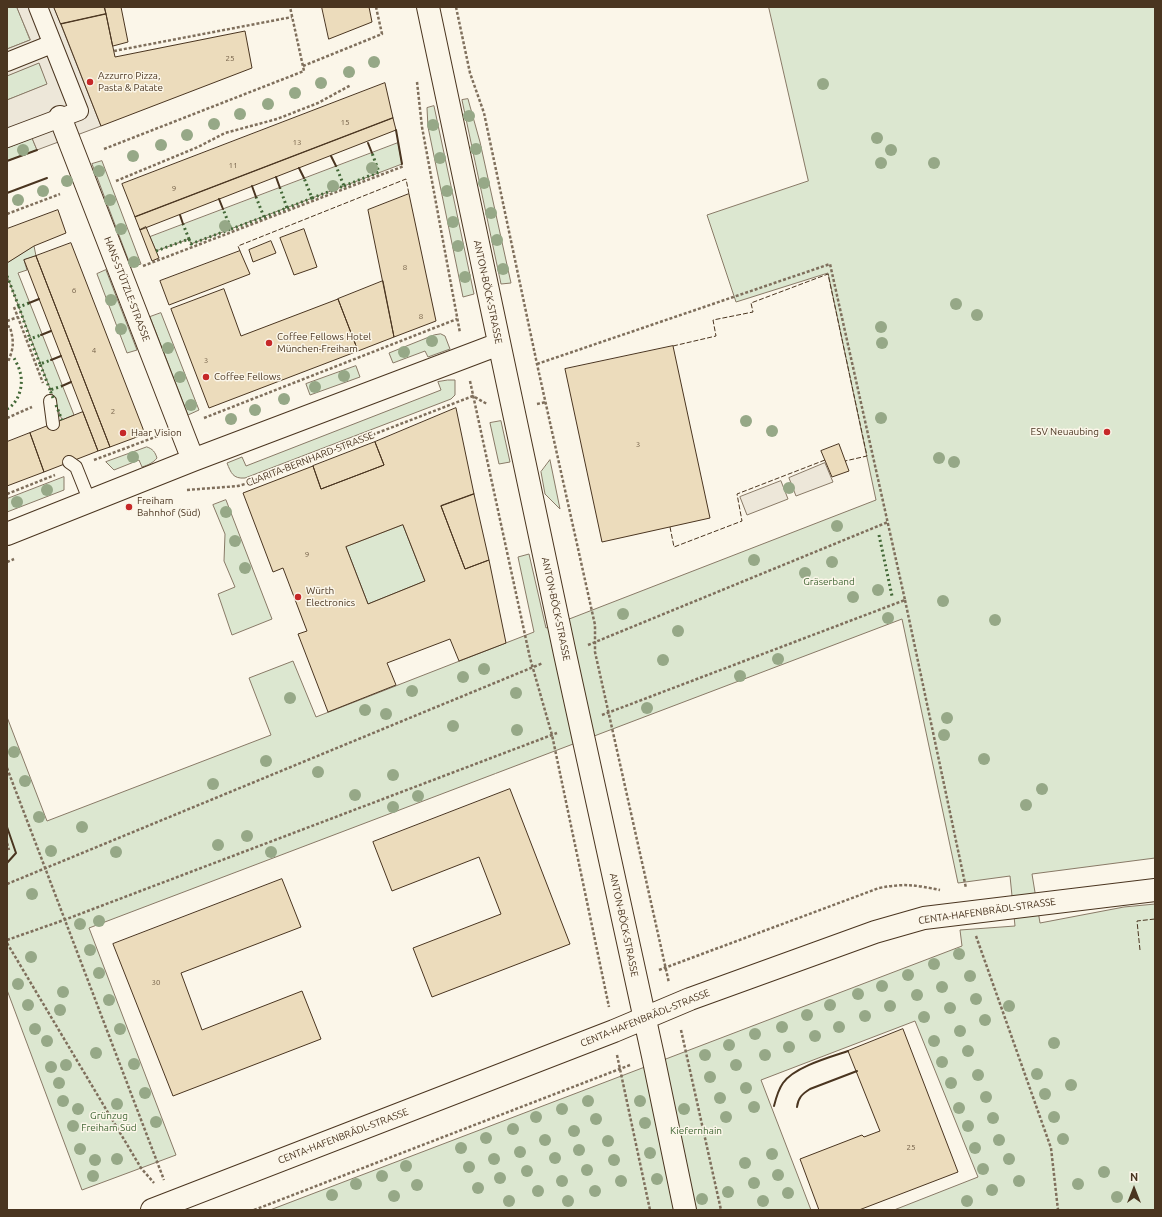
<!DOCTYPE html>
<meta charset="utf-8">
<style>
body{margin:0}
#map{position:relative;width:1162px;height:1217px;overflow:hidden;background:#fbf6e9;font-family:Ubuntu,sans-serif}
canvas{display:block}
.frame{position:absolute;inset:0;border:8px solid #4a3520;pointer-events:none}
.north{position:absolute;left:1114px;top:1169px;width:40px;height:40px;-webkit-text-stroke:3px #fbf6e9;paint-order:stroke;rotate:0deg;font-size:11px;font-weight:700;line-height:16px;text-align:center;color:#4a3520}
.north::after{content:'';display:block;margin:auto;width:14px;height:18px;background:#4a3520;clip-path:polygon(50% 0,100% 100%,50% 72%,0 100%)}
</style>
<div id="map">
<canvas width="1162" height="1217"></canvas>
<div class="frame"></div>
<div class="north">N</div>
</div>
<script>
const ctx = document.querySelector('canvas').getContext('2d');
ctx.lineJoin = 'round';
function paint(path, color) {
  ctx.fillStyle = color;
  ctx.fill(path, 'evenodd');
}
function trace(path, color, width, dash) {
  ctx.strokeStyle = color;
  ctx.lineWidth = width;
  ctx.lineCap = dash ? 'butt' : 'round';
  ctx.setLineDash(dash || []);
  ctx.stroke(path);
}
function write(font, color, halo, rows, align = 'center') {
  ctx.font = font + ' Ubuntu,sans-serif';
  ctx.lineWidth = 3;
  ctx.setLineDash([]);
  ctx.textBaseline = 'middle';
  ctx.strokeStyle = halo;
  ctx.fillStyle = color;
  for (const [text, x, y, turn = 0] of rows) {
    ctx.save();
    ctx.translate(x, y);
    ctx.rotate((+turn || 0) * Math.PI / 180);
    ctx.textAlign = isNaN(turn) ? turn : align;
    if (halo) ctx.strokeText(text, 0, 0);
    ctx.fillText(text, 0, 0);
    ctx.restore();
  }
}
const green = new Path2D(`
 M7,7H17L30,40L7,49Z
 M769,7H1155V858L1032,874L1040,923L1124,907L1155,904V1210H894L978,1177L915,1021L761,1080L811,1210H270L962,946L960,930L1015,926L1010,876L958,883L902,619L89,928L176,1155L82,1190L7,990V717L47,821L271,735L249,678L293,661L316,717L534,632L518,557L529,554L546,628L876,500L828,273L736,302L707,215L808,181Z
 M39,63L48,84L7,100V76Z
 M468,99L480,142L511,283L501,284L462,100Z
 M434,106L474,294L463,297L428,127L427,108Z
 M32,138L37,150L7,161V148Z
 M398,143L402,164L191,244L189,239L156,251L150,237Z
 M102,161L141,264L131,267L92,164Z
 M34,246L36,256L24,260L27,270L18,273L74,415L62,420L7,276V263Z
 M106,270L137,350L127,353L97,274Z
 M161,313L199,410L188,415L150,317Z
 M441,334L445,336L450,349L428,357L425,351L393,363L389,353L434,335Z
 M356,366L360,377L310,395L306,384Z
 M448,380H455V395L451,399L245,478C233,479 231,473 227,463L242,457L246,466L441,390L438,382Z
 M501,421L510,462L499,464L490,423Z
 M147,447C153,449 155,452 157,458C153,463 148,465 142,467L139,460L114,470L106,462Z
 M550,460L560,509L545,494L541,472Z
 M64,477V490L7,512V499Z
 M226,500L272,619L232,635L218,594L235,587L224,561L225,534L213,505Z
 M403,525L425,581L368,604L346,547Z`);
paint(green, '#dce7d0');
trace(green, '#887966', 1);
const parking = new Path2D(`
 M17,7H54L101,126L37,150L32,138L7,148V100L47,84L39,63L7,76V49L30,40Z
 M825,463L833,482L796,496L789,478Z
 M781,481L788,499L747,515L740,497Z`);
paint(parking, '#ede7d9');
trace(parking, '#887966', 1);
const building = new Path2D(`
 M54,7H104L106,14L61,24Z
 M105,7H121L128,42L113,46Z
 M322,7H369L372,22L329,39Z
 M106,14L115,57L245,31L252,68L101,126L61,24Z
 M385,83L393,118L135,217L122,184Z
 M393,118L396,130L140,230L135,217Z
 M409,194L436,321L394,337L368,210Z
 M58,210L66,233L34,246L7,263V229Z
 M146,227L159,258L152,261L140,230Z
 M304,229L317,267L294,275L280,238Z
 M271,241L276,253L253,262L249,250Z
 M71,243L145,434L110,447L36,256Z
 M240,251L250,274L169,305L160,281Z
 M36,256L110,447L98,451L24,260Z
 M383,281L394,337L358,351L338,299Z
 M224,289L241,336L338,299L358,351L209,408L171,309Z
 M673,346L710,518L602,542L565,369Z
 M456,408L474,494L441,506L465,569L489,560L506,643L459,661L450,639L387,663L396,685L328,712L298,634L307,631L283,568L273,572L243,493L313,466L321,489L384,465L375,442ZM403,525L425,581L368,604L346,547Z
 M83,412L98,451L44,472L30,433Z
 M30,433L44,472L7,486V442Z
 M375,442L384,465L321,489L313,466Z
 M839,444L849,471L832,477L821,451Z
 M474,494L489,560L465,569L441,506Z
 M510,789L570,944L432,997L413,948L501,914L479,857L392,891L373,842Z
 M282,879L301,927L181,973L202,1030L302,991L321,1039L173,1096L113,944Z
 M903,1029L958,1172L859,1210H819L800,1159L862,1135L864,1137L880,1131L848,1051Z`);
paint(building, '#ecdcbc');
trace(building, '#4a3520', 1);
const service = new Path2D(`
 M50,401L53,424
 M69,462L76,467L90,502`);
const pedestrian = new Path2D(`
 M7,62L52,44
 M7,138L79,111L38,7`);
const minor = new Path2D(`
 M428,7L565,654L653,1056L685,1210
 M60,117L193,460
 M7,534L193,460L499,344
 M152,1210L614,1031L690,999L875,932L924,918L1155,890`);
trace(service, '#4a3520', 14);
trace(pedestrian, '#4a3520', 20);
trace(minor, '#4a3520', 24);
trace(new Path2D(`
 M456,7L470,73L484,113L537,364L595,625V652L669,983
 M114,51L292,17
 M303,66L382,34L376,7
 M417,82L422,127L460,333
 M104,149L304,71L290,7
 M116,181L198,147L225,133L277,119L318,103L351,85
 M7,214L60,194
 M143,266L404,166
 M14,307L43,383
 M7,321L18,317
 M7,326L10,327C14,342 14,347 8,362
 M537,364L830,264L905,600L602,715
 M470,381L530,658L552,735L609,1007
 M537,404L546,402
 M7,418L32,407
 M204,418L457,319
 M94,460L158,436
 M187,490L238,486L245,484L473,396L487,404
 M7,494L55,475
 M7,562L14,559
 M905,600L966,888
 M588,645L888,522
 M7,768L164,1180
 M7,843L9,850
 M7,884L543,663
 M976,936L1051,1148L1058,1210
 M7,940L64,920L557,733
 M7,943L141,1168L154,1183
 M659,970L879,888C905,883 915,885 940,890
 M681,1030L721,1210
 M617,1055L650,1210
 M254,1210L630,1065`), '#7f6f5c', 2.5, [3, 2]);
trace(service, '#fbf6e9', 12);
trace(pedestrian, '#fbf6e9', 18);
trace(minor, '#fbf6e9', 22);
trace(new Path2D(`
 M344,186L379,172L372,153
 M312,198L344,186L336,166
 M287,208L312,198L304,178
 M264,217L287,208L280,188
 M231,229L264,217L256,197
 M189,239L191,244L231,229L223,209
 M156,251L189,239L183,224
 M7,276L19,307
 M29,303L19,307L30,339
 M40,364L30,339L41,335
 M50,390L40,364L51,360
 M53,398L50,390L62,386
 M56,405L62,420
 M7,409C19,403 24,384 20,372C19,367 16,362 14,358
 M879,535L892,596`), '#436837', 3, [2, 3]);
trace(new Path2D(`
 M240,251L238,246L406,179L409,194
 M673,346L716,336L713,320L753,312L751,303L828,274L867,456L845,461
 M670,527L674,547L742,521L737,494L825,460
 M1140,950L1137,921L1155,919`), '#4a3520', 1, [5, 2]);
trace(new Path2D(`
 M396,130L402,164
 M368,143L372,153
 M331,156L336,166
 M7,161L37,150
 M299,168L304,178
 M276,177L280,188
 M252,186L256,197
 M7,193L47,178
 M219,199L223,209
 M180,215L183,224
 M29,303L39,299
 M41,335L51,331
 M51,360L61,356
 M62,386L71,382
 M7,827L16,853L7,863
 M774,1106C776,1098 778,1090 783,1083C794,1067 830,1057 848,1051
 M797,1107C798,1098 802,1094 810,1089L857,1071`), '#4a3520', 2);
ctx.fillStyle = '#96a887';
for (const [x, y] of [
 [374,62],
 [349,72],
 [321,83],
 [823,84],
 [295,93],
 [268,104],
 [240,114],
 [469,116],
 [214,124],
 [433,125],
 [187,135],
 [877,138],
 [161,145],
 [476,149],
 [23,150],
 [891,150],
 [133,156],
 [440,158],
 [881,163],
 [934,163],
 [372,168],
 [99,171],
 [67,181],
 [484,183],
 [333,186],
 [43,191],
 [447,191],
 [18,200],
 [110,200],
 [491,213],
 [453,222],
 [225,226],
 [121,229],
 [497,240],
 [458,246],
 [134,262],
 [503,269],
 [465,277],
 [111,300],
 [956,304],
 [977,315],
 [881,327],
 [121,329],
 [432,341],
 [882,343],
 [168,348],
 [404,352],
 [344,376],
 [180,377],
 [315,387],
 [284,399],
 [191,405],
 [255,410],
 [881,418],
 [231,419],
 [746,421],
 [772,431],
 [133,457],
 [939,458],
 [954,462],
 [789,488],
 [47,490],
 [17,502],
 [226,512],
 [837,526],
 [235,541],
 [754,560],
 [832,562],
 [245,568],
 [805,573],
 [878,590],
 [853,597],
 [943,601],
 [623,614],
 [888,618],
 [995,620],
 [678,631],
 [778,659],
 [663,660],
 [484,669],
 [740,676],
 [463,677],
 [412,691],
 [516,693],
 [290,698],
 [647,708],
 [365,710],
 [386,714],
 [947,718],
 [453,726],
 [517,730],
 [944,735],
 [14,752],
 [984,759],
 [266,761],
 [318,772],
 [393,775],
 [25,781],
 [213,784],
 [1042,789],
 [355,795],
 [418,796],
 [1026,805],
 [393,807],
 [39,817],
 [82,827],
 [247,836],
 [218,845],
 [51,851],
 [116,852],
 [271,852],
 [32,894],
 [99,921],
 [80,924],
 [90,950],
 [959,954],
 [31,957],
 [934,964],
 [99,973],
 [908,975],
 [970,976],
 [18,984],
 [882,986],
 [942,987],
 [63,992],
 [858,994],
 [917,995],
 [976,999],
 [109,1000],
 [28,1005],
 [830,1005],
 [890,1006],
 [1009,1006],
 [950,1008],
 [60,1010],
 [807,1015],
 [865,1016],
 [924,1017],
 [985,1020],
 [782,1027],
 [839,1027],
 [35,1029],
 [120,1029],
 [960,1031],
 [755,1034],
 [815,1036],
 [47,1041],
 [934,1041],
 [1054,1043],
 [729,1045],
 [789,1047],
 [968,1051],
 [96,1053],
 [705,1055],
 [765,1055],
 [942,1062],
 [134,1064],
 [66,1065],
 [736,1065],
 [51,1067],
 [1037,1074],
 [978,1075],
 [710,1077],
 [59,1083],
 [951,1083],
 [1071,1085],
 [746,1088],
 [145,1093],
 [1045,1094],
 [986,1097],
 [720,1098],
 [63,1101],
 [588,1101],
 [640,1101],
 [117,1104],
 [754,1107],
 [959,1108],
 [78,1109],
 [562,1109],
 [684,1109],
 [536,1117],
 [726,1117],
 [1054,1117],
 [993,1118],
 [596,1119],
 [156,1122],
 [645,1123],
 [73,1126],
 [968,1126],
 [513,1129],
 [574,1131],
 [486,1138],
 [1063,1139],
 [545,1140],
 [999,1140],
 [608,1141],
 [461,1148],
 [975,1148],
 [80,1149],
 [579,1150],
 [520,1152],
 [650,1153],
 [772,1154],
 [555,1158],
 [117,1159],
 [494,1159],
 [1009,1159],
 [95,1160],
 [614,1160],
 [745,1163],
 [406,1166],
 [469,1167],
 [983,1169],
 [587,1170],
 [527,1171],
 [1104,1172],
 [778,1175],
 [93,1176],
 [382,1176],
 [500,1178],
 [657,1179],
 [562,1181],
 [621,1181],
 [1019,1181],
 [754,1183],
 [356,1184],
 [1078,1184],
 [417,1185],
 [478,1188],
 [992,1190],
 [538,1191],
 [595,1191],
 [728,1192],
 [788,1193],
 [332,1195],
 [394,1196],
 [1117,1197],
 [702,1199],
 [509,1201],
 [568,1201],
 [763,1201],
 [967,1201]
]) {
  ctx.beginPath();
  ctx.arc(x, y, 6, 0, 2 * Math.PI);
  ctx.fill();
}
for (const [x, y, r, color] of [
 [90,82,4,"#c62828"],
 [269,343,4,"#c62828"],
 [206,377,4,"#c62828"],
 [1107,432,4,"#c62828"],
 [123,433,4,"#c62828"],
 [129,507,4,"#c62828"],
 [298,597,4,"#c62828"]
]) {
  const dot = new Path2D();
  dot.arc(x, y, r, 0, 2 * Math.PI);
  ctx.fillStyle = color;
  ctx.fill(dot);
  trace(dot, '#fbf6e9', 1.5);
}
write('8px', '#725f47', null, [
 ["25",230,58],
 ["15",345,122],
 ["13",297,142],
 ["11",233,165],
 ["9",174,188],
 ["8",405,267],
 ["6",74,290],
 ["8",421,316],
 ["4",94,350],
 ["3",206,360],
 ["2",113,411],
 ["3",638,444],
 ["9",307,554],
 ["30",156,982],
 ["25",911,1147]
]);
write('10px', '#4a3520', '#fbf6e9', [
 ["Azzurro Pizza,",98,76],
 ["Pasta & Patate",98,88],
 ["Coffee Fellows Hotel",277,337],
 ["München-Freiham",277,349],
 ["Coffee Fellows",214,377],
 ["ESV Neuaubing",1099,432,"right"],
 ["Haar Vision",131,433],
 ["Freiham",137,501],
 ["Bahnhof (Süd)",137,513],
 ["Würth",306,591],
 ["Electronics",306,603]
], 'left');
write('10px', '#4a3520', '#fbf6e9', [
 ["HANS-STÜTZLE-STRASSE",127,289,69],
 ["ANTON-BÖCK-STRASSE",488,292,78],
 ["CLARITA-BERNHARD-STRASSE",310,459,-21],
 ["ANTON-BÖCK-STRASSE",556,609,78],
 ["CENTA-HAFENBRÄDL-STRASSE",987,911,-8],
 ["ANTON-BÖCK-STRASSE",624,925,78],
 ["CENTA-HAFENBRÄDL-STRASSE",645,1018,-22],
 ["CENTA-HAFENBRÄDL-STRASSE",343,1136,-21]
]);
write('10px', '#436837', '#fbf6e9', [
 ["Gräserband",829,582],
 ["Grünzug",109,1116],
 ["Freiham Süd",109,1128],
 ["Kiefernhain",696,1131]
]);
</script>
